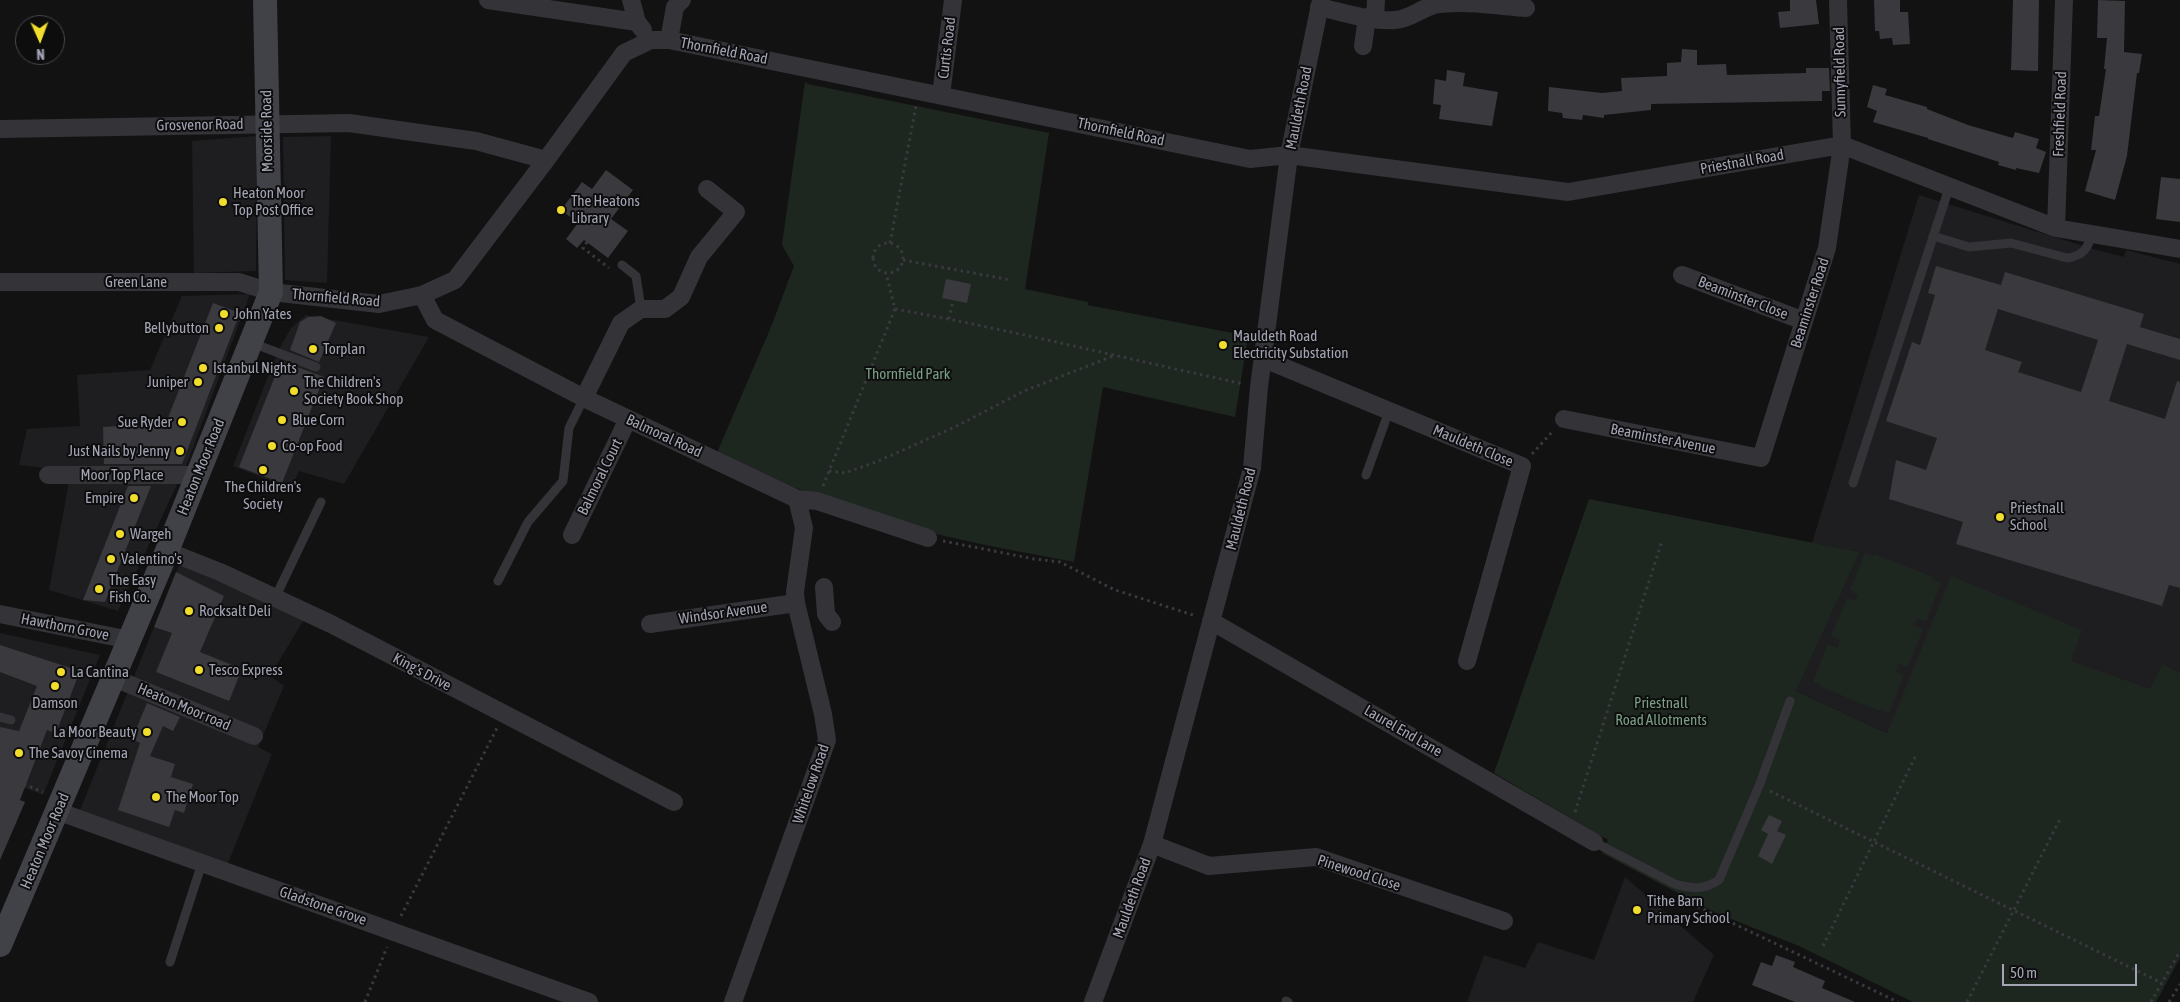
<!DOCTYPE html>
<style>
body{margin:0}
#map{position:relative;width:2180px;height:1002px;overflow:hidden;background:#121213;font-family:"Asap Condensed",sans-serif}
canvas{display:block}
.north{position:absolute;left:15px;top:15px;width:50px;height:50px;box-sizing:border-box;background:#0d0d0e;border:1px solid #494950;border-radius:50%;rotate:178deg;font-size:14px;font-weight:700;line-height:20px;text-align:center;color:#a3a4b4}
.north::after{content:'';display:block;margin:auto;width:18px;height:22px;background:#f1dd2c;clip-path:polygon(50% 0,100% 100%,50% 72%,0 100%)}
.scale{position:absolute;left:2002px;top:964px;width:135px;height:22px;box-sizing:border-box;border:2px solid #a3a4b4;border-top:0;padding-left:6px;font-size:15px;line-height:18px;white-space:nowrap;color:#a3a4b4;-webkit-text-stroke:4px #0d0d0e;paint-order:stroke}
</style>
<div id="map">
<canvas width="2180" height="1002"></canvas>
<div class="north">N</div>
<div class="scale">50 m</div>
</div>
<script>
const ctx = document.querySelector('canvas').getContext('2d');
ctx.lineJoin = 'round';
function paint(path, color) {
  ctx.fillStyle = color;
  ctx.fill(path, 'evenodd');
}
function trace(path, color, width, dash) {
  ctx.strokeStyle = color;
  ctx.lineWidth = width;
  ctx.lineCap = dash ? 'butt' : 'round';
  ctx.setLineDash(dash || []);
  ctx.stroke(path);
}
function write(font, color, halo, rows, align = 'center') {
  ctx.font = font + ' "Asap Condensed",sans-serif';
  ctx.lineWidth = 4;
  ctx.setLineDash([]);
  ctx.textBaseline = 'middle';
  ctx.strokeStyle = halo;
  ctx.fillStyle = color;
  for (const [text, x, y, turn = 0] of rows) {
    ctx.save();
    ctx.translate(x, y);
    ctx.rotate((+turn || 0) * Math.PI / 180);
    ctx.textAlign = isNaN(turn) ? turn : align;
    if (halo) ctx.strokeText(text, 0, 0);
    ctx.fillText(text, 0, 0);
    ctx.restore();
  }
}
paint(new Path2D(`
 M257,136L256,271L194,273L192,141Z
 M331,136L327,283L285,280L283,137Z
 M1919,195L2093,249L2124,257L2126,250L2180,264V867L1796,691L1860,552L1812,543Z
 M250,294L188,461L118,611L49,590L71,471L19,465L27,429L80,426L77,375L150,370L182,296Z
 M306,315L429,337L344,484L299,471L292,487H286L233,466L278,351L291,328Z
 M182,558L306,616L270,676L284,686L258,747L272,754L228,863L80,810Z
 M0,633L100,655L43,795L0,778Z
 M1625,877L1714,955L1693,1002H1467L1484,955L1525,968L1538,942L1594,960Z`), '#1e1e20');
paint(new Path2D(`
 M805,82L808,84L1049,133L1025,289L1088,302V305L1248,336L1235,417L1103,387L1074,562C1022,552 971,543 920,530C851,511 783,484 716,455L771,327L794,266L782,245L783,237Z
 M1589,499L1860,552L1796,691L1887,733L1951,576L2082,630L2071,661L2150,689L2163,664L2180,673V958L2156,1002H1913L1799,946L1716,913L1602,853L1608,840L1494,773Z
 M1865,553L1873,556L1874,554L1933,577L1932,580L1941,583L1926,621L1917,618L1914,626L1923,629L1908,667L1899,664L1896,672L1904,675L1889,713L1881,709L1880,711L1821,687V685L1813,682L1828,644L1837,648L1840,640L1831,636L1847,598L1855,601L1858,594L1850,590Z`), '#1e2620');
paint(new Path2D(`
 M1790,0H1816L1819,24L1780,28L1778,12L1790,11Z
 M1874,0H1900V12H1908L1910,44L1893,45L1892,38L1880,39L1879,31H1875Z
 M2013,0H2039L2038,71L2011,70Z
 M2098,0L2125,1L2124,52L2142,54L2139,73H2137L2127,156L2115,200L2085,191L2096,150H2091L2095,116H2099L2106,69H2104L2107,38H2097Z
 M1682,49L1697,50V65L1726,64L1727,75L1806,73V68H1829L1830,91H1822V101L1651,104V110L1604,115V118L1583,115L1582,120L1563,118L1562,113L1548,111L1549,87L1602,93L1622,91L1621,78L1667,76V63L1681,62Z
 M1447,70L1465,73L1463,86L1498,92L1492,126L1439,119L1441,105L1433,104L1435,79L1446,81Z
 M1873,85L1887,89L1885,95L1927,107V109L1968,125L2013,138L2015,132L2039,139L2036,148L2046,152L2039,173L2016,168V170L1998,165L1999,162L1928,139V138L1873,122L1877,111L1867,107Z
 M606,170L633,190L611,219L628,231L608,258L584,240L577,248L566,239L578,223L561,210L582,182L592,189Z
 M2161,177L2180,179V222L2156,219Z
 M1936,266L2001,285L2005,272L2015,275L2144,314L2140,327L2180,339V360L2127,344L2109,401L2165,419L2177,381L2180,382V588L2169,585L2162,606L1956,544L1963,522L1889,499L1896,460L1926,470L1937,438L1886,421L1912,342L1920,345L1935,295L1928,293ZM1998,309L2098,340L2081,392L2018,372L2022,362L1985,350Z
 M946,279L971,284L967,303L942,298Z
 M213,303L240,313L182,464H104L103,427L166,423Z
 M321,316L336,323L319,362L290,350L300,322L308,317Z
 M281,361L324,377L282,483L239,467Z
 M128,486H151L105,602L83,600Z
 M176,572L224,596L200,652L242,669L229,701L156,672L172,633L154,627Z
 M0,645L80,671L56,733L47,730L20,800L25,802L0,860V727L19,731L37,686L0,672Z
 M147,703L180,717L173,731L163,726L150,756L175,764L171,777L193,784L184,813L175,810L169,827L118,810L140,743L132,739Z
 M1769,815L1782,821L1777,831L1786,835L1772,864L1758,856L1768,834L1761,830Z
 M1776,955L1795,962L1793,967L1825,981L1822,988L1855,1002H1795L1752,985L1761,962L1772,966Z`), '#39393e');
trace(new Path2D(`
 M587,242L583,248L609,268
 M890,243L916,106
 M873 258a15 15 0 1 1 30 0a15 15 0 1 1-30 0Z
 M903,260L1011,280
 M895,309C1012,330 1127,359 1244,384
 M949,319L953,300
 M1532,454L1553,431
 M829,471L845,473L876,462L955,427L1024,391L1113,356
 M823,486L895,309L886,273
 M943,541L1034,559L1060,562L1115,590L1196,616
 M0,774L43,792
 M1770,791L2162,983
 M1575,812L1662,541
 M1686,901L1898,1002
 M401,916L497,728
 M1823,946L1915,757
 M365,1002L387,947
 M1967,1002L2060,819
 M2151,1002L2180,951
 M2169,1002L2180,984`), '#39393f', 3, [2.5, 4]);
trace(new Path2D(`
 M1933,236L1969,247L2011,243L2067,258C2083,256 2088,248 2092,234
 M622,265L636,276L641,309
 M252,343L316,367
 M1366,475L1389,411
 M1853,483L1949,188
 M498,581L528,522L563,481L569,428L584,398
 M275,598L321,502
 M0,717L11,720
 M1594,842L1675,884C1692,889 1704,890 1719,880L1759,786L1790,701
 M170,962L202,863
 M1286,1001L1288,1002`), '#333338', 9);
trace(new Path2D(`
 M488,0L637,22
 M631,0L637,22L643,30
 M1319,7C1342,12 1371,22 1395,20C1410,19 1420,9 1434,5C1460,0 1499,6 1526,8
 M1375,18L1376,0
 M669,40L675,7L682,0
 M1363,46L1367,17
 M941,95L953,0
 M0,129L349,123L476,141L546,160
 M2056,228L2064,0
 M1682,275L1804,321
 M0,282H239L271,292L379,304L422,295L455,280L546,160L624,53L651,40H669L1250,159L1289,155L1568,192L1842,145L2056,228L2180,249
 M422,295L435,320L584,398L797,499L817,501L928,538
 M1264,359L1522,466L1467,661
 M584,398L621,323L641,309H665L681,297L699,257L736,212L707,189
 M1564,419L1761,458L1827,248L1842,145L1838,0
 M48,475H196
 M572,535L628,419
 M167,551L220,572L331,624L674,802
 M824,587L826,614L832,622
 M0,614L130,640
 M1211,621L1594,842
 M650,624L796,603
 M114,678L254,736
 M57,811L589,1002
 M1152,844L1209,866L1316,857L1504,921
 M733,1002L827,740L823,714L796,603L795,592L804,528L797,499
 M1093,1002L1152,844L1252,468L1259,387L1289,155L1321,0`), '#333338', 18);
trace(new Path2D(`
 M0,945L167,551L271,292L265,0`), '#414148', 24);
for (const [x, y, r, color] of [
 [223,202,5,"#f1dd2c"],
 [561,210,5,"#f1dd2c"],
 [224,314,5,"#f1dd2c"],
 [219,328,5,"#f1dd2c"],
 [1223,345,5,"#f1dd2c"],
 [313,349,5,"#f1dd2c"],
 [203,368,5,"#f1dd2c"],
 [198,382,5,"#f1dd2c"],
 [294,391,5,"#f1dd2c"],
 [282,420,5,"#f1dd2c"],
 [182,422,5,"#f1dd2c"],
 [272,446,5,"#f1dd2c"],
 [180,451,5,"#f1dd2c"],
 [263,470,5,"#f1dd2c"],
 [134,498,5,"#f1dd2c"],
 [2000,517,5,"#f1dd2c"],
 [120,534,5,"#f1dd2c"],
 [111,559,5,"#f1dd2c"],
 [99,589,5,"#f1dd2c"],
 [189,611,5,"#f1dd2c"],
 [199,670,5,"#f1dd2c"],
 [61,672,5,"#f1dd2c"],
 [55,686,5,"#f1dd2c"],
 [147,732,5,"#f1dd2c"],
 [19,753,5,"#f1dd2c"],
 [156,797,5,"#f1dd2c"],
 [1637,910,5,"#f1dd2c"]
]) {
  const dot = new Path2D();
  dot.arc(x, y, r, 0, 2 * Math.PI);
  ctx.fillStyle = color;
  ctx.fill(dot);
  trace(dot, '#0d0d0e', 2);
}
write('15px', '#a3a4b4', '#0d0d0e', [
 ["Curtis Road",947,48,-83],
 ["Thornfield Road",724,51,11],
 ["Sunnyfield Road",1840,72,-91],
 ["Mauldeth Road",1299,108,-79],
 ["Freshfield Road",2060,114,-88],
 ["Grosvenor Road",200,125,-1],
 ["Moorside Road",267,131,-91],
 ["Thornfield Road",1121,132,12],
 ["Priestnall Road",1742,162,-10],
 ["Green Lane",136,282],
 ["Thornfield Road",336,298,5],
 ["Beaminster Close",1743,298,21],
 ["Beaminster Road",1810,303,-72],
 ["Balmoral Road",664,436,25],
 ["Beaminster Avenue",1663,439,11],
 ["Mauldeth Close",1473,446,23],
 ["Heaton Moor Road",201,467,-68],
 ["Moor Top Place",122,475],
 ["Balmoral Court",600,477,-64],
 ["Mauldeth Road",1241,509,-76],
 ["Windsor Avenue",723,613,-8],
 ["Hawthorn Grove",65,627,11],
 ["King's Drive",422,672,28],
 ["Heaton Moor road",184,707,23],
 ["Laurel End Lane",1403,731,30],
 ["Whitelow Road",811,784,-71],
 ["Heaton Moor Road",45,841,-67],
 ["Pinewood Close",1359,873,18],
 ["Mauldeth Road",1132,898,-70],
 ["Gladstone Grove",323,906,19]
]);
write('15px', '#a3a4b4', '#0d0d0e', [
 ["Heaton Moor",233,193],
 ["Top Post Office",233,210],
 ["The Heatons",571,201],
 ["Library",571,218],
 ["John Yates",234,314],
 ["Bellybutton",209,328,"right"],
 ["Mauldeth Road",1233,336],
 ["Electricity Substation",1233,353],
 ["Torplan",323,349],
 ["Istanbul Nights",213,368],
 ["Juniper",188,382,"right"],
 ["The Children's",304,382],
 ["Society Book Shop",304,399],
 ["Blue Corn",292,420],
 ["Sue Ryder",172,422,"right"],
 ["Co-op Food",282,446],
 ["Just Nails by Jenny",170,451,"right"],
 ["The Children's",263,487,"center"],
 ["Society",263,504,"center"],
 ["Empire",124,498,"right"],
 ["Priestnall",2010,508],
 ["School",2010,525],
 ["Wargeh",130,534],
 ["Valentino's",121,559],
 ["The Easy",109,580],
 ["Fish Co.",109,597],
 ["Rocksalt Deli",199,611],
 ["Tesco Express",209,670],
 ["La Cantina",71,672],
 ["Damson",55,703,"center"],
 ["La Moor Beauty",137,732,"right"],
 ["The Savoy Cinema",29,753],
 ["The Moor Top",166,797],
 ["Tithe Barn",1647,901],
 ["Primary School",1647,918]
], 'left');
write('15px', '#7a9f85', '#0d0d0e', [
 ["Thornfield Park",908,374],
 ["Priestnall",1661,703],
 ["Road Allotments",1661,720]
]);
</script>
